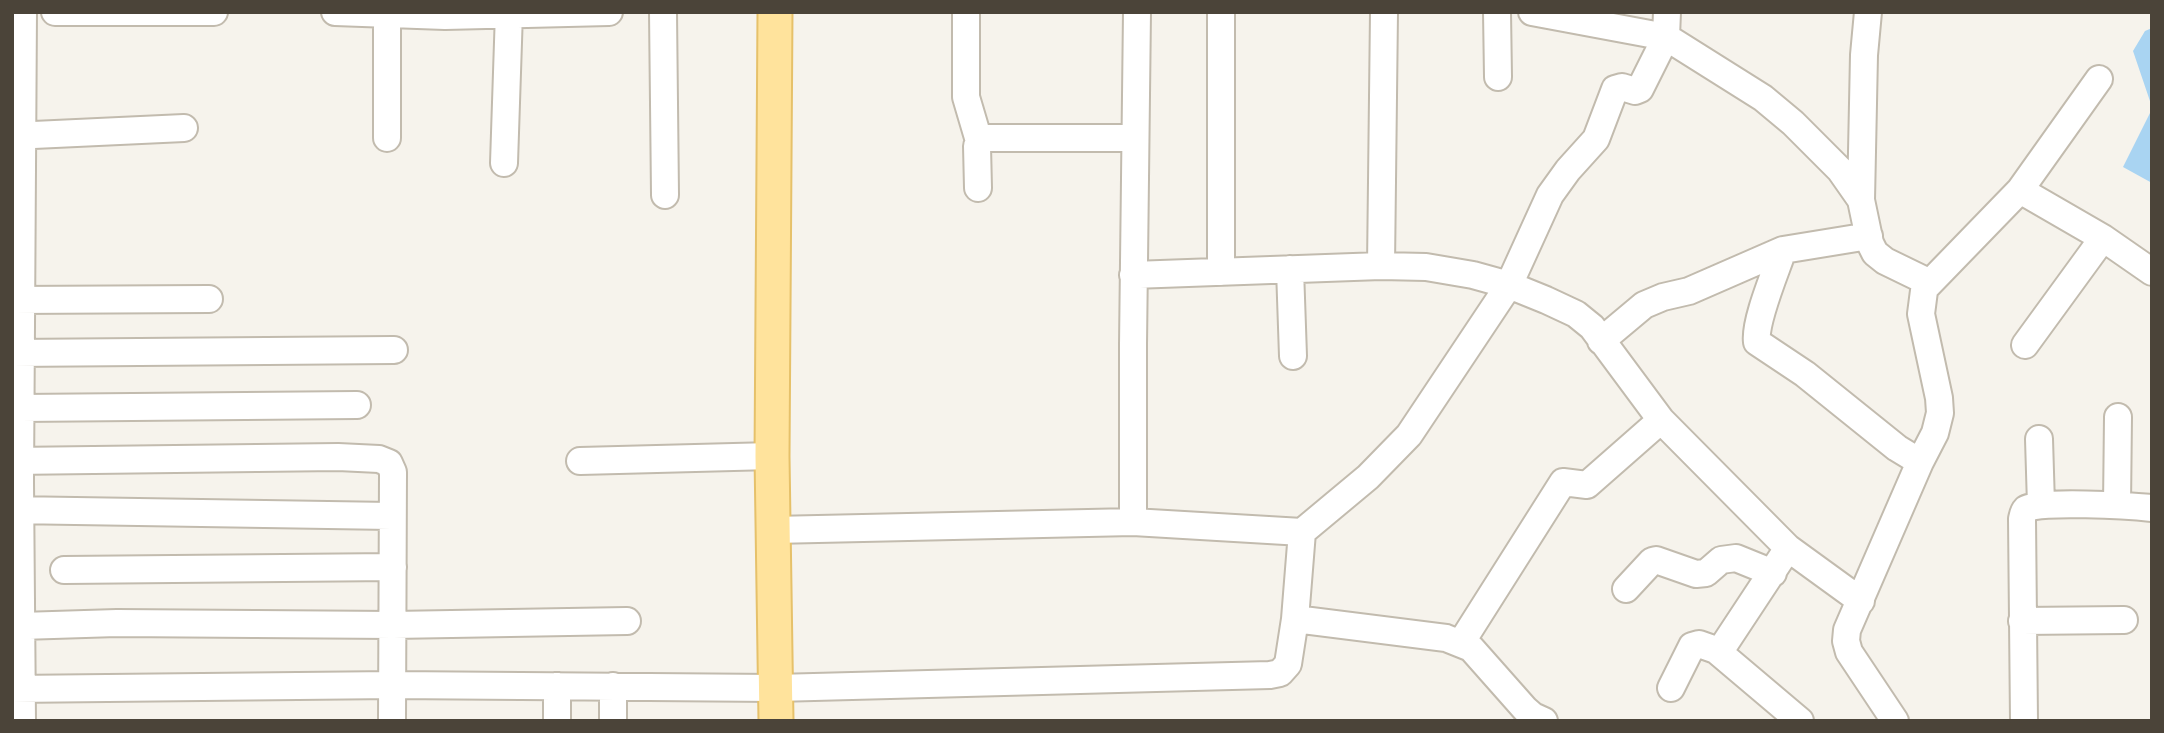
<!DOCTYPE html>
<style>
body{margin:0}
#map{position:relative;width:2164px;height:733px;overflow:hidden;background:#f6f3ec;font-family:Jost,sans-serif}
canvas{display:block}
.frame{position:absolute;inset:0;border:14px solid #4b4439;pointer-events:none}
</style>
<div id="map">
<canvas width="2164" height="733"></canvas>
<div class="frame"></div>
</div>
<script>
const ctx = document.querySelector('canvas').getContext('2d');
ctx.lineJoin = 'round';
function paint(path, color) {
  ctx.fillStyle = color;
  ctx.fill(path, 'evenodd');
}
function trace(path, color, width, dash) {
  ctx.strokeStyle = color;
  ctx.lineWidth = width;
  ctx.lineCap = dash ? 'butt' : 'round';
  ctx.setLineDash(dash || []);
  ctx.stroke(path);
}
paint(new Path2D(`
 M2152,28V107L2133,51L2145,31Z
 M2152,109V183L2123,167Z`), '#a9d4f2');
const minor = new Path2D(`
 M55,12H214
 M335,12L445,16L609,12
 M387,12V138
 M663,12L665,195
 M966,12V97L979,141
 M1137,12L1133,345V522L1302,532L1295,619L1446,638L1471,648L1525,709L1533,716L1544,721
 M1497,12L1498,77
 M1532,12L1666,37L1763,98L1793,123L1840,170L1861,200L1870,243L1875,253L1885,261L1922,279L1925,283L1921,314L1939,398L1940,413L1935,433L1920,462L1847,630L1846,641L1849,652L1895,721
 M12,136L184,128
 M504,163L509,12
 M978,188L977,146L983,138H1135
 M2020,190L2103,238L2152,272
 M1861,200L1864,55L1868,12
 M1783,250C1776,271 1754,322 1757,342L1805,374L1897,448L1920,462
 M1381,266L1384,12
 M1290,269L1293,356
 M1221,272V12
 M1133,275L1381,266L1426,267L1473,275L1509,285L1546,300L1576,314L1592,327L1661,420L1788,548L1861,601
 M1925,288L2020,190L2099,79
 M12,300L209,299
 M1601,341L1644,305L1663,297L1689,291L1783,250L1869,236
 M2025,345L2103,238
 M12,353L394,350
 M21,408L357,405
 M2039,439L2041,505
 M12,461L338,457L379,459L389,463L393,472L392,721
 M580,461L772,456
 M2117,505L2118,417
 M12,510L391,516
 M773,530L1133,522
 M1302,532L1368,477L1409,435L1509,285L1550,195L1568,170L1596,139L1615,89L1622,87L1635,91L1640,89L1666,37L1667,12
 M64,570L393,567
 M1626,589L1652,561L1656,560L1696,574L1706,573L1721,560L1736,558L1773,573
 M2022,621L2124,620
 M21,626L117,623L393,625L627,621
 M1461,643L1563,482L1587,485L1661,420
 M1716,650L1800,721
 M1671,688L1692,646L1699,644L1716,650L1724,645L1788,548
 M12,689L393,685L776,688L1270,675L1280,673L1288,664L1295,619
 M22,721L20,482L23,12
 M557,721V686
 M613,721V686
 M2024,721L2022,519C2023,515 2023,512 2026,509C2038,500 2132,506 2152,508`);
const major = new Path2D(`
 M775,12L772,456L776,721`);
trace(minor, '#c2bbae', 30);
trace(major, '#e6c16a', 37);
trace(minor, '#fff', 26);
trace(major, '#ffe39c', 33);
</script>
